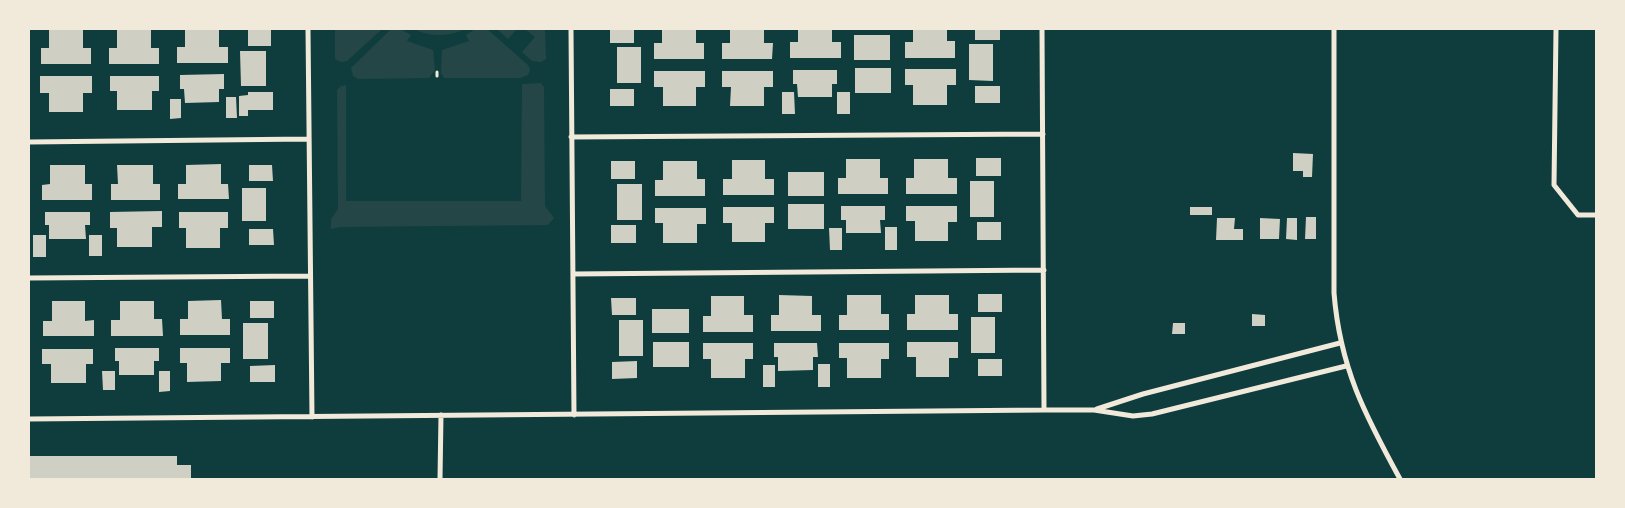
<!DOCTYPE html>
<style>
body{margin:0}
#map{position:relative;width:1625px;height:508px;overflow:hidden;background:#0f3d3e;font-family:Montserrat,sans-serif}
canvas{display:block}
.frame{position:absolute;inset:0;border:30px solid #f1e9da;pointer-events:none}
</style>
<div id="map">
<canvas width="1625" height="508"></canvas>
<div class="frame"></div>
</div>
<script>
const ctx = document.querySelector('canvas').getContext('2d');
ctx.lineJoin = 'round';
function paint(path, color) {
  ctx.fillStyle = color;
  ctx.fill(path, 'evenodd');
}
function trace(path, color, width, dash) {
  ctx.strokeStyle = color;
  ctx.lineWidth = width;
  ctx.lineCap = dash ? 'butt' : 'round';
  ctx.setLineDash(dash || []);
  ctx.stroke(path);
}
paint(new Path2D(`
 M335,29H382L347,61L341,62L335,59Z
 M391,29H400L411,35L407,41L433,50L435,70L429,78L358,79L353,76L351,68Z
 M414,29H464C449,37 429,37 414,29Z
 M475,29H487L528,65L530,70L528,75L520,78H444L441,73L442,50L469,41L466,35Z
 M497,29H517L508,39Z
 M525,29H545L546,59L541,62L532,61L522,52L535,37Z
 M541,83L544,87L545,206L554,218L548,225L340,227L331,229V219L338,209L337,90L341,86L346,85V201H521L522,84Z`), '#244646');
paint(new Path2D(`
 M49,29H83V48H91V64H41V48H49Z
 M117,29H151V48H159V64H109V48H117Z
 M185,29H219V47H228V63H177V47H185Z
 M248,29H271V46H248Z
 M610,29H634V43H610Z
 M662,29H696V43H704V59H654V43H662Z
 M730,29H764V43H773L772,59H722V43H730Z
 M798,29H832V42H841V58H790V42H798Z
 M913,29H947V41H955V58H905V42H913Z
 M975,29H1000V40H975Z
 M854,35H890V60H854Z
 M969,44H993V81L969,80Z
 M617,47H641V83H617Z
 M240,51H266V86H241Z
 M855,68H891V93H855Z
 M905,69H956V85H947V105H913V85H905Z
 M793,70H837V84H832V97H798L797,84H793Z
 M654,71H705V87H696V106H663V87H654Z
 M722,71H773V87H764V106H730L731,87H722Z
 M224,74V89H219V102L185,103L184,89H180V75Z
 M40,76H92V93H83V112H49V93H40Z
 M110,76H159V91H152V110H117V91H110Z
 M975,86H1000V103H975Z
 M610,89H634V106H610Z
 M248,92H273V110H248V116H239V96L248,95Z
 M782,92H794L795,114H782Z
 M837,92H850V114H837Z
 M226,97H236L237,118H226Z
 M170,99H181V118L170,119Z
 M1293,153L1313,154L1312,177H1303V171H1293Z
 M976,158H1001V176H976Z
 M846,159H880V178H888V194H838V178H846Z
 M914,159H948V178H957V194H906V178H914Z
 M732,160H765V179H774V195H723V179H732Z
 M611,161H635V179H611Z
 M663,161H697V179H705V196H655V180H663Z
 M221,164V184H228L229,199H178V184H186V165Z
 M50,165H85V184H92V200H42V185L50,184Z
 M117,165H153V184H160V200H111V184H118Z
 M249,165H272L273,181H249Z
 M788,172H824V196H788Z
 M970,181H994V217H970Z
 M617,184H642V220H617Z
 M242,188H266V221H242Z
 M788,204H824V229H788Z
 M841,206H885V220H880L881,233H846V220H841Z
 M906,206H957V222H948V241H915V221H906Z
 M723,207H774V223H765V242H732V223H723Z
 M1190,207H1212V215H1190Z
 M655,208H706V224H697V243H663V223H655Z
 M162,211V227H152V247H117V228H110V212Z
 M45,212H90V225H85L86,239H49V225H45Z
 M179,212H228V228H220V248H186V228H179Z
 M1306,217H1316V239H1305Z
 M1217,218H1235L1234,229H1243V240H1216Z
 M1260,218L1280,219L1279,239H1260Z
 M1287,218H1297V240L1286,239Z
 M977,222H1001V240H977Z
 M611,225H636V243H611Z
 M885,227H897V250H885Z
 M829,228H842V250H830Z
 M249,229H273L274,245H249Z
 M33,235H46V257H33Z
 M89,235H102V256H89Z
 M978,294H1002V312H978Z
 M779,295L812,296V315H821V331H771V315H779Z
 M847,295H881V314H889V330H839V315H847Z
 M915,295H949V314H958V330H907V314H915Z
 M711,296H744V315H753V332H703V316H711Z
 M611,298H636V315H612Z
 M221,300L222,319H230V335H180V319H188V301Z
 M52,301H85V321L94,320V336H43V321H52Z
 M120,301H154V319H162L163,336H111V320H120Z
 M250,301H274V318H250Z
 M652,309H689V333H652Z
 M1252,314L1265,315V326H1252Z
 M971,317H995V353H971Z
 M619,320H643V356H619Z
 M243,323H268V359H243Z
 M1173,323H1185V334H1172Z
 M653,342H689V367H653Z
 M907,342H958V358H949V377H916V357H907Z
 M703,343H753V359H745V378H711V359H703Z
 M774,343H817L818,357H813V370L778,371V357H774Z
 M839,343H889V359H881V378H847V358H839Z
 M115,348H159V361H154V375H119V361H115Z
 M180,348H230V363H221V381L187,382V363H180Z
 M42,349H93V364H86V383H51V364H42Z
 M978,359H1002V376H978Z
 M637,361V378L612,379V362Z
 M818,364H830V387H818Z
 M275,365V382H250V366Z
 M763,365H775V387H763Z
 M102,371H115V390H103Z
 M159,371H170V391L159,392Z
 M29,456H177V465H191V479H29Z`), '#cfcfc3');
trace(new Path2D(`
 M437,72V76`), '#f1e9da', 3);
trace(new Path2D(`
 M308,29L312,417
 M571,29L574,415
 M1042,29L1044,410
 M1334,29V293C1340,368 1365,415 1400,479
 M1556,29L1554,185L1578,215H1596
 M571,137L1043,134
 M29,142L308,139
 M573,274L1044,270
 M29,278L309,276
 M1097,409L1143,394L1340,343
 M29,419L1044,410H1094L1133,416L1152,414L1346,366
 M440,479L441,415`), '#f1e9da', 5);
</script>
